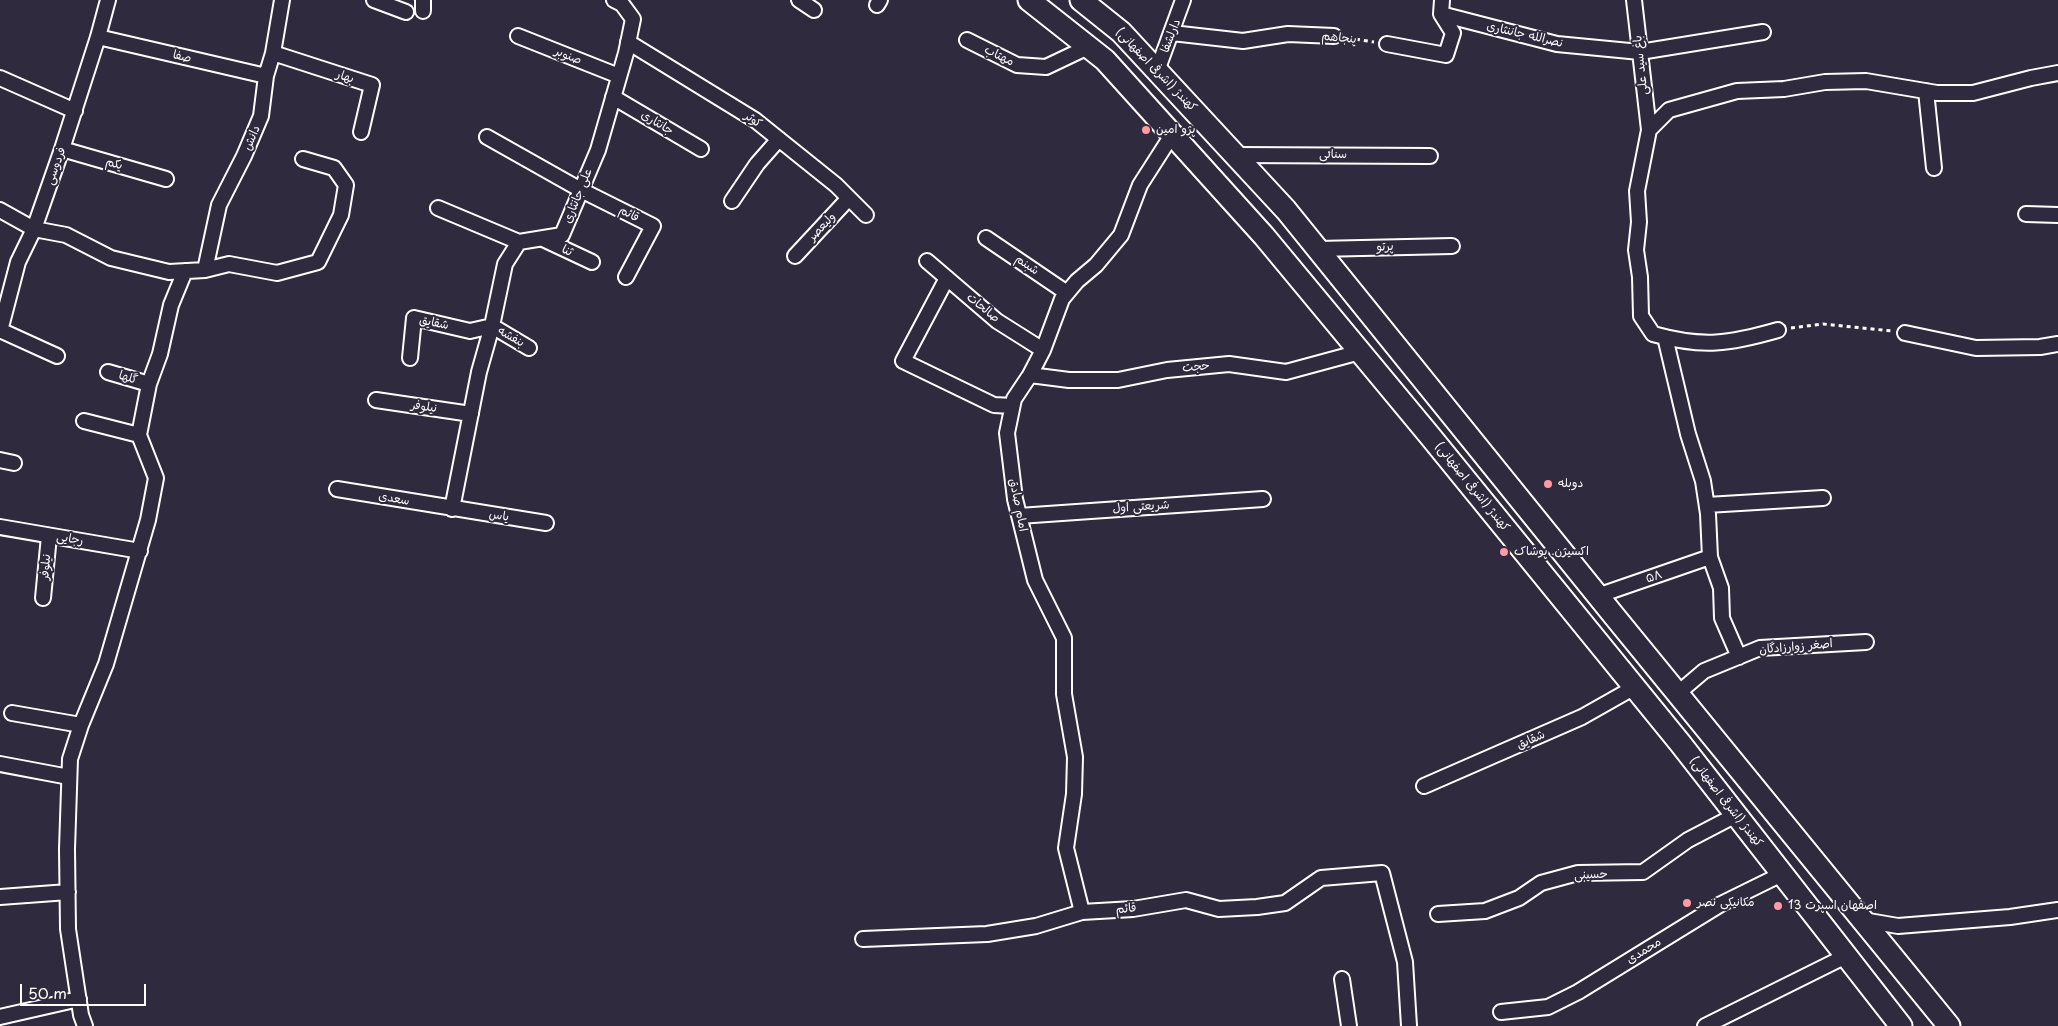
<!DOCTYPE html>
<meta charset="utf-8">
<style>
body{margin:0}
#map{position:relative;width:2058px;height:1026px;overflow:hidden;background:#2f2a3d;font-family:"Playpen Sans",sans-serif}
canvas{display:block}
.scale{position:absolute;left:20px;top:984px;width:126px;height:22px;box-sizing:border-box;border:2px solid #fff;border-top:0;padding-left:6px;font-size:15px;line-height:18px;white-space:nowrap;color:#fff;-webkit-text-stroke:4px #2f2a3d;paint-order:stroke}
</style>
<div id="map">
<canvas width="2058" height="1026"></canvas>
<div class="scale">50 m</div>
</div>
<script>
const ctx = document.querySelector('canvas').getContext('2d');
ctx.lineJoin = 'round';
function trace(path, color, width, dash) {
  ctx.strokeStyle = color;
  ctx.lineWidth = width;
  ctx.lineCap = dash ? 'butt' : 'round';
  ctx.setLineDash(dash || []);
  ctx.stroke(path);
}
function write(font, color, halo, rows, align = 'center') {
  ctx.font = font + ' "Playpen Sans","Playpen Sans Arabic",sans-serif';
  ctx.lineWidth = 4;
  ctx.setLineDash([]);
  ctx.textBaseline = 'middle';
  ctx.strokeStyle = halo;
  ctx.fillStyle = color;
  for (const [text, x, y, turn = 0] of rows) {
    ctx.save();
    ctx.translate(x, y);
    ctx.rotate((+turn || 0) * Math.PI / 180);
    ctx.textAlign = isNaN(turn) ? turn : align;
    if (halo) ctx.strokeText(text, 0, 0);
    ctx.fillText(text, 0, 0);
    ctx.restore();
  }
}
const street = new Path2D(`
 M374,0L406,12
 M799,0L814,10
 M1634,0L1649,130
 M877,5L880,0
 M423,11V0
 M1441,14L1557,44L1640,52L1763,32
 M1172,33L1243,41L1288,34L1334,36
 M518,36L619,76
 M98,37L266,76
 M967,40L1017,65L1046,67L1088,47
 M628,42L755,120L836,185L866,215
 M1387,44L1446,55L1453,33L1441,14L1442,0
 M273,53L372,85L361,132
 M1157,71L1183,0
 M0,78L75,111
 M1926,91L1934,168
 M613,97L701,149
 M487,137L581,190L653,226L626,277
 M62,149L166,179
 M1236,155L1430,156
 M732,201L757,164L779,139
 M438,208L519,242
 M0,210L34,229L66,235L111,258L169,272L205,270L229,264L277,273L318,262L341,215L346,185L334,168L303,159
 M2026,214L2058,215
 M986,238L1067,293
 M543,239L592,262
 M1317,249L1452,246
 M795,256L849,198
 M927,261L997,321L1043,350
 M205,270L219,205L244,156L261,116L266,76L273,53L282,0
 M947,278L903,361L994,405L1012,406
 M0,330L57,356
 M1778,330C1729,344 1703,348 1653,334L1641,316L1640,277L1636,250L1639,222L1637,191L1649,130L1669,110L1737,91L1784,89L1825,82L1866,81L1937,93H1973L2031,78L2058,73
 M0,331L18,262L34,229L62,149L98,37L108,0
 M1905,333L1976,348L2040,347L2058,344
 M1665,337L1688,434L1703,481L1708,514L1710,557L1721,588L1722,618L1739,657
 M410,358L414,318L470,331L492,326L529,348
 M108,372L149,384
 M1030,375L1069,380H1118L1167,370L1229,364L1286,372L1360,352
 M376,400L471,414
 M84,421L139,435
 M0,460L14,463
 M337,489L546,523
 M1707,505L1823,498
 M452,509L479,372L492,326L505,264L519,242L562,235L598,150L626,53L633,19L622,4L614,0
 M1019,516L1263,499
 M0,527L140,551
 M1597,596L1710,557
 M43,598L49,536
 M1677,694L1704,671L1760,648L1866,642
 M12,713L81,725
 M0,764L69,777
 M1424,786L1582,717L1635,687
 M0,897L68,892
 M1082,912L1066,848L1074,794L1075,757L1064,694V638L1035,580L1015,499L1007,433L1014,399L1030,375L1043,350L1062,299L1077,281L1096,265L1121,235L1140,185L1172,135
 M1438,914L1485,911L1519,898L1541,883L1578,873L1643,872L1688,840L1736,815
 M1863,920L1898,926L2010,917L2058,910
 M863,939L987,934L1036,926L1082,912L1133,909L1186,900L1219,909L1257,907L1285,903L1321,878L1382,873L1405,962L1409,1026
 M1342,979L1349,1026
 M1501,1012L1548,1007L1578,992L1721,904L1782,874
 M0,1017L79,999
 M85,1026L81,1015L68,929L67,849L70,759L81,725L106,664L148,520L156,478L139,435L149,384L160,354L171,305L185,271
 M1705,1026L1846,956`);
const primary = new Path2D(`
 M1029,0L1105,60L1264,236L1430,436L1680,743L1901,1026
 M1081,0L1121,32L1286,210L1615,617L1949,1026`);
trace(street, '#fff', 18);
trace(primary, '#fff', 25);
trace(new Path2D(`
 M1348,38L1374,42
 M1791,328L1823,324L1892,331`), '#fff', 3, [4, 4]);
trace(street, '#2f2a3d', 14);
trace(primary, '#2f2a3d', 21);
for (const [x, y, r, color] of [
 [1146,130,5,"#ff9aa2"],
 [1548,484,5,"#ff9aa2"],
 [1504,552,5,"#ff9aa2"],
 [1687,903,5,"#ff9aa2"],
 [1778,906,5,"#ff9aa2"]
]) {
  const dot = new Path2D();
  dot.arc(x, y, r, 0, 2 * Math.PI);
  ctx.fillStyle = color;
  ctx.fill(dot);
  trace(dot, '#2f2a3d', 2);
}
write('12px', '#fff', '#2f2a3d', [
 ["نصرالله جاننثاری",1525,35,13],
 ["دارلشفا",1171,36,-69],
 ["پنجاهم",1339,38,6],
 ["صنوبر",568,56,22],
 ["مهتاب",999,56,26],
 ["صفا",182,57,13],
 ["باغ سید علی",1641,65,-96],
 ["کهندژ (اشرفی اصفهانی)",1156,70,46],
 ["بهار",345,77,18],
 ["کوثر",753,120,35],
 ["جانثاری",657,123,31],
 ["دانش",252,138,-67],
 ["سنائی",1333,155],
 ["یکم",114,164,16],
 ["فردوسی",56,166,-70],
 ["علی جانثاری",578,196,-68],
 ["قائم",629,214,27],
 ["ولیعصر",822,227,-47],
 ["پرتو",1385,247,-2],
 ["ثنا",567,251,25],
 ["شبنم",1027,265,34],
 ["صالحات",983,308,39],
 ["شقایق",434,323,12],
 ["بنفشه",511,337,30],
 ["حجت",1196,367,-5],
 ["گلها",128,378,17],
 ["نیلوفر",424,407,8],
 ["کهندژ (اشرفی اصفهانی)",1472,487,51],
 ["سعدی",394,499,10],
 ["امام صادق",1018,505,79],
 ["شریعتی اول",1141,507,-4],
 ["یاس",499,516,8],
 ["رجایی",70,539,10],
 ["نیلوفر",46,567,-85],
 ["۵۸",1654,577,-19],
 ["اصغر زوارزادگان",1796,647,-5],
 ["شقایق",1531,740,-24],
 ["کهندژ (اشرفی اصفهانی)",1726,802,52],
 ["حسینی",1591,875,-2],
 ["قائم",1126,909,-5],
 ["محمدی",1644,951,-32]
]);
write('12px', '#fff', '#2f2a3d', [
 ["پژو امین",1156,130],
 ["دوبله",1558,484],
 ["اکسیژن. پوشاک",1514,552],
 ["مکانیکی نصر",1697,903],
 ["اصفهان اسپرت 13",1788,906]
], 'left');
</script>
